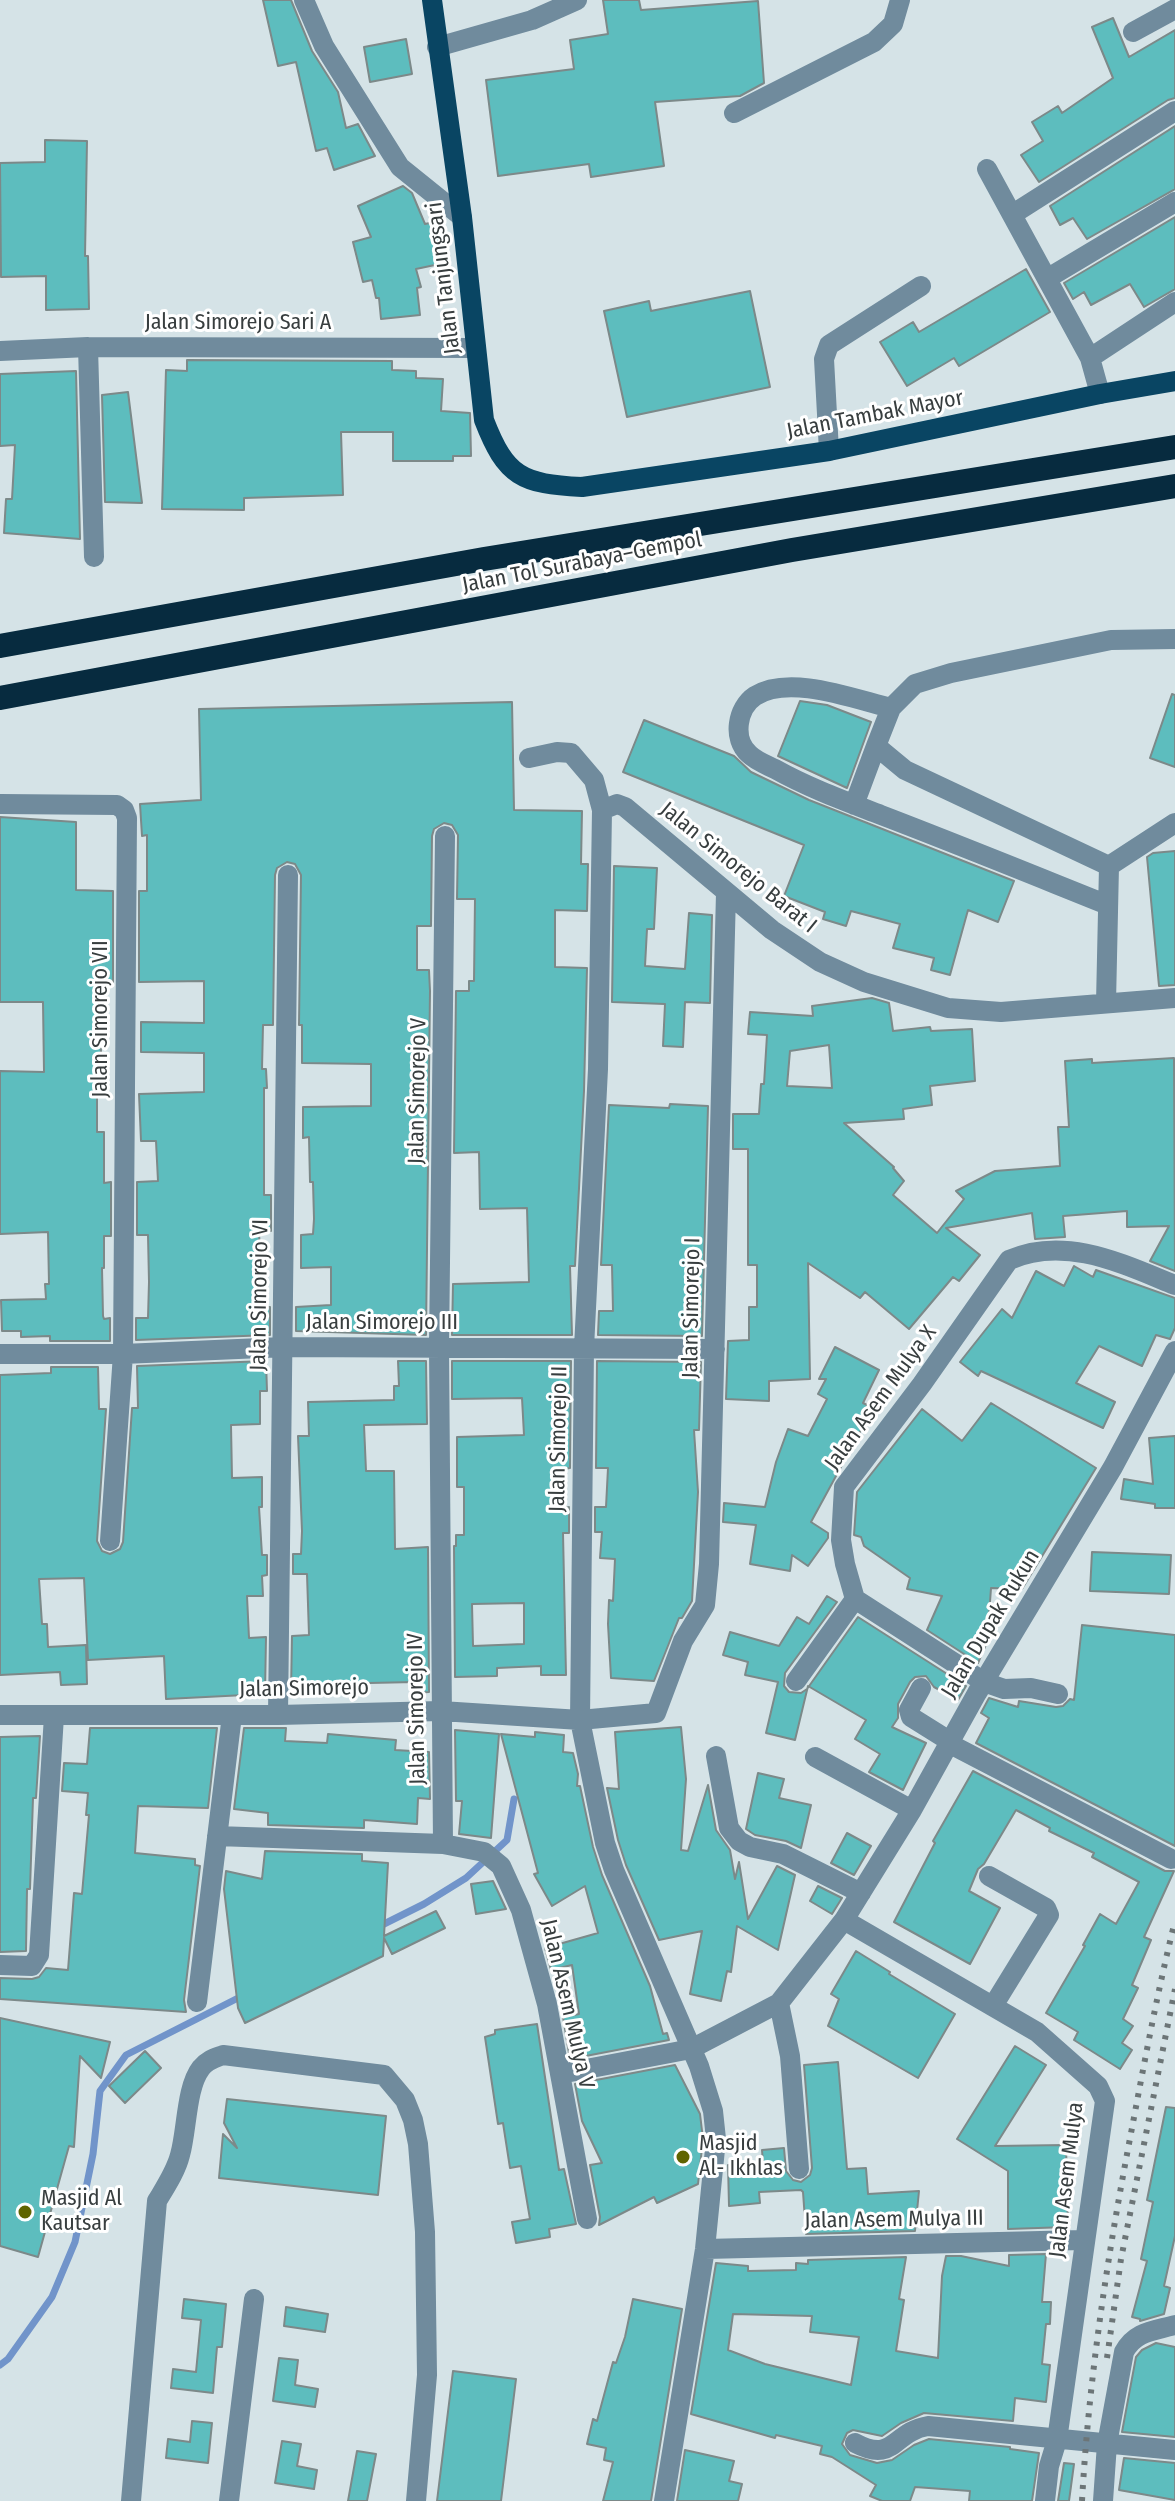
<!DOCTYPE html>
<meta charset="utf-8">
<style>
body{margin:0}
canvas{display:block;background:#d5e3e7}
</style>
<canvas width="1175" height="2501"></canvas>
<script>
const ctx = document.querySelector('canvas').getContext('2d');
ctx.lineJoin = 'round';
function trace(path, color, width, dash) {
  ctx.strokeStyle = color;
  ctx.lineWidth = width;
  ctx.lineCap = dash ? 'butt' : 'round';
  ctx.setLineDash(dash || []);
  ctx.stroke(path);
}
function paint(path, color) {
  ctx.fillStyle = color;
  ctx.fill(path, 'evenodd');
}
function write(font, color, halo, rows, align = 'center') {
  ctx.font = font + ' "Fira Sans Condensed",sans-serif';
  ctx.lineWidth = 6;
  ctx.setLineDash([]);
  ctx.textBaseline = 'middle';
  ctx.strokeStyle = halo;
  ctx.fillStyle = color;
  for (const [text, x, y, turn = 0] of rows) {
    ctx.save();
    ctx.translate(x, y);
    ctx.rotate((+turn || 0) * Math.PI / 180);
    ctx.textAlign = isNaN(turn) ? turn : align;
    if (halo) ctx.strokeText(text, 0, 0);
    ctx.fillText(text, 0, 0);
    ctx.restore();
  }
}
trace(new Path2D(`
 M378,1927L424,1904L466,1878L507,1840L514,1799
 M0,2365L8,2359L52,2297L75,2242L93,2154L100,2091L126,2055L242,1996`), '#7194ca', 7);
const building = new Path2D(`
 M263,0H291L312,51L338,92L346,128L358,124L375,156L334,170L327,148L316,151L296,62L278,66Z
 M603,0H639L641,10L758,1L764,83L740,96L655,102L664,166L591,177L589,164L498,176L486,80L574,69L570,40L608,34Z
 M1113,18L1129,57L1175,30V98L1168,100L1039,182L1021,155L1043,141L1032,122L1058,106L1062,113L1113,78L1092,27Z
 M406,39L412,74L370,82L364,47Z
 M1175,126V189L1087,239L1073,218L1060,225L1050,206Z
 M45,140L87,141L85,256H88L89,309L46,310V276L1,277L0,163L45,162Z
 M403,186L412,193L425,224L439,221L449,262L416,269L421,287L417,288L420,315L381,319L379,298H376L372,280L363,282L353,242L371,237L358,206Z
 M1175,217V289L1144,307L1130,284L1091,305L1084,292L1073,299L1064,283Z
 M1026,269L1050,312L959,366L954,358L907,386L880,342L913,322L919,332Z
 M750,291L770,387L627,417L604,311L649,301L651,311Z
 M187,360L392,361V370L416,371V378L443,379L441,411L470,413L471,456H453V461H393V432H341L343,495L244,498V510L162,509L166,370L187,371Z
 M76,371L80,539L4,533L6,499H12L15,445L0,446V374Z
 M128,392L142,503L105,502L102,395Z
 M1172,694L1175,695V767L1150,758Z
 M800,701L827,705L871,722L847,788L778,756Z
 M512,702L514,810L582,811L581,864H588L587,911L555,910V967L587,968L584,1091L575,1266H570L572,1335H452L453,1284L529,1282L527,1208L480,1209L479,1152L454,1153L456,991H469V981H474L475,899H457L458,835L452,825L444,823L434,829L432,836L431,926H417V970H429L430,991L426,1335L296,1331V1307L331,1305V1267L301,1268V1235L313,1234L314,1219L313,1182H310L309,1137L303,1138V1107L371,1106V1064L302,1063V1025H299L301,875L295,864L287,862L277,868L275,875L273,1025H263L262,1069H266L267,1088H264V1195H271V1231H259L261,1280H266L267,1307H270V1335L136,1340V1318H148L149,1282L148,1235H137V1182L158,1181L156,1141H141L139,1094L204,1092V1053L141,1052V1022L204,1023V981L139,982V891H147V835L142,836L140,804L201,800L199,709Z
 M644,720L734,756L751,772L809,800L1014,881L998,922L968,910L950,975L931,970L934,958L893,948L900,924L851,911L846,926L823,919L825,912L784,896L804,845L623,772Z
 M0,817L76,822V890L113,891V983H105L106,1010L104,1017H100L102,1088H97V1132H104V1183L111,1182V1236H104V1268H102L103,1316L104,1319L110,1318V1341H50V1336L21,1337V1331H2L1,1300L46,1299L45,1284H49L48,1232L0,1234V1071L44,1072L43,1002H0Z
 M1175,851V985L1159,986L1147,857L1153,853Z
 M614,866L657,868L654,929H647L645,966L685,969L689,913L712,915L710,1003L685,1002L683,1047L663,1046L665,1004L612,1002Z
 M872,998L889,1003L893,1031L930,1027L931,1031L972,1029L975,1081L930,1086L932,1105L903,1109L904,1119L844,1123L894,1167L893,1168L904,1181L893,1195L937,1233L964,1199L956,1191L995,1171L1060,1166L1058,1127H1069L1065,1061L1092,1059V1063L1174,1058L1175,1271L1150,1261L1169,1226L1127,1227V1211L1063,1216L1065,1237L1035,1239L1032,1213L946,1228L980,1255L959,1281L953,1277L909,1329L865,1292L860,1298L808,1263L810,1379L769,1381V1401L726,1399L728,1341L749,1340V1307H757V1265H748V1149H733V1114H759L761,1084H764L767,1035L748,1034L750,1012L813,1016L812,1006ZM829,1045L832,1088L787,1086L790,1051Z
 M670,1104L708,1106L702,1336L598,1335L599,1311H613L612,1265H601L609,1105L669,1108Z
 M1074,1266L1093,1277L1096,1270L1175,1298V1328L1170,1339L1156,1335L1142,1366L1099,1346L1076,1383L1115,1402L1103,1428L981,1371L978,1376L960,1362L1002,1309L1012,1318L1036,1271L1064,1286Z
 M835,1347L879,1370L863,1403L873,1408L811,1522L828,1533V1538L808,1566L792,1555L790,1571L750,1564L756,1525L723,1522L724,1503L765,1507L776,1462L788,1429L808,1436L827,1399L818,1394L826,1379H819Z
 M266,1361L267,1391H260V1424L231,1425L232,1478L262,1477V1507H259L262,1555H267V1575L262,1576L263,1596H247L249,1638L266,1637L265,1694L166,1699L164,1656L88,1660L84,1578L39,1579L42,1624H47L48,1647L86,1645L87,1684L61,1685L60,1672L0,1675V1375L51,1373V1367H98L99,1409H106L97,1541L102,1551L110,1554L120,1549L123,1542L132,1408H138L137,1366Z
 M398,1361H426L427,1424L364,1425L366,1471H394L395,1549L428,1547L429,1692L415,1693V1682L323,1684L324,1691L291,1692L292,1636L309,1635L307,1574H293V1554H301L302,1531L298,1436H309L308,1402L394,1400V1386H399Z
 M452,1361H571L570,1468L564,1469L565,1508L569,1507V1533H563L566,1675H541V1666L497,1668V1676L455,1677L454,1546H456V1535H464V1487H457V1437L524,1435L522,1398L452,1399ZM524,1603V1644L473,1646L472,1604Z
 M597,1361L701,1362L699,1430H694L698,1492L692,1601L682,1618H679L654,1681L611,1678L608,1624L609,1600L613,1601L615,1559L600,1558L602,1532H595V1507H606L608,1468H596Z
 M991,1403L1096,1468L1022,1589L991,1588L989,1616L998,1617L978,1663L927,1630L942,1596L907,1589L910,1578L864,1546L861,1537L854,1535L857,1492L922,1409L962,1441Z
 M1175,1436V1508H1155V1504L1121,1499L1124,1479L1153,1484L1149,1438Z
 M1092,1552L1171,1555L1169,1594L1090,1591Z
 M827,1596L837,1602L785,1673L784,1686L789,1692L801,1693L807,1689L858,1617L966,1686L958,1700L934,1687L926,1676L915,1677L910,1682L898,1704V1718L892,1727L926,1743L903,1790L869,1772L880,1754L855,1739L866,1720L808,1686L795,1740L766,1733L778,1682L745,1675L748,1662L723,1655L730,1632L779,1646L797,1617L809,1624Z
 M1082,1625L1175,1635V1846L976,1743L989,1718L981,1713L989,1698L1018,1707L1019,1701L1056,1707L1063,1706L1070,1699L1074,1700Z
 M681,1727L686,1779L681,1850L688,1851L708,1785L716,1830L730,1850L735,1879L739,1862L748,1919L777,1866L795,1875L778,1950L737,1926L731,1972L727,1971L721,2001L690,1994L702,1931L659,1940L626,1865L618,1840L607,1788L619,1789L615,1732Z
 M90,1728H217L208,1808L138,1806L135,1853L195,1859V1865L200,1866L184,2000L186,2012L0,1999V1978L32,1979L39,1977L46,1968L68,1970L74,1893L82,1894L89,1815H86L88,1793L62,1791L64,1763L87,1764Z
 M244,1728H286L285,1741L327,1743L328,1734L396,1740L395,1750L429,1752L430,1799L418,1798L417,1824L364,1820V1828L268,1825V1813L234,1809Z
 M455,1730L499,1734L491,1838L459,1834L462,1801H456Z
 M535,1732L564,1735L563,1752L573,1753L578,1774L577,1786H580L593,1847L602,1875L650,1986L663,2034L667,2033L669,2040L570,2059L563,2017L579,2014L572,1965L551,1970L545,1948L598,1933L585,1886L552,1906L534,1874L538,1873L501,1734L535,1737Z
 M40,1736L36,1798H33L30,1889H27L26,1951L0,1952V1737Z
 M973,1771L1165,1871H1174L1144,1937L1151,1940L1132,1985L1138,1988L1123,2019L1133,2026L1122,2043L1132,2050L1120,2069L1074,2040L1078,2032L1046,2013L1085,1946L1083,1945L1100,1914L1116,1924L1139,1882L1092,1857L1094,1853L1049,1831L1050,1828L1016,1810L984,1864L978,1869L969,1891L1000,1908L970,1964L894,1922L935,1843L933,1841Z
 M758,1773L784,1779L779,1798L811,1805L801,1848L786,1841L755,1835L746,1829Z
 M847,1833L871,1846L854,1875L831,1863Z
 M265,1851L362,1854V1861L388,1863L384,1936L436,1911L445,1928L392,1954L384,1938L383,1956L245,2023L238,2008L224,1889L226,1871L262,1879Z
 M493,1881L506,1909L476,1914L471,1884Z
 M818,1886L842,1898L832,1914L810,1901Z
 M856,1951L890,1972L889,1974L955,2014L918,2078L828,2026L839,1999L831,1994Z
 M0,2018L110,2042L101,2078L80,2056L74,2147L69,2146L38,2257L0,2246Z
 M537,2024L559,2170L564,2169L576,2224L549,2229L550,2237L516,2243L512,2222L530,2219L521,2166L510,2168L503,2123L498,2124L485,2037L495,2034V2030Z
 M1015,2046L1046,2065L995,2146L1066,2145L1068,2227L1008,2229V2171L957,2139Z
 M145,2051L161,2068L125,2103L109,2086Z
 M838,2062L847,2169L866,2168L868,2194L919,2191L915,2231L806,2234L803,2192L801,2190L759,2192L760,2203L729,2206L728,2165L763,2163L762,2150L784,2148L786,2171L793,2180L801,2182L810,2175L812,2168L804,2065Z
 M675,2065L700,2114L703,2139L698,2184L657,2203L654,2197L599,2225L600,2217L590,2165L602,2163L582,2121L575,2084Z
 M227,2099L386,2116L378,2195L219,2178L223,2134L237,2148L224,2123Z
 M1166,2107L1175,2108V2236L1164,2286L1170,2288L1164,2314L1140,2321V2319L1132,2317L1147,2261L1141,2259L1153,2202L1147,2200Z
 M1046,2254L1042,2302H1051L1050,2324H1046L1042,2364L1050,2365L1046,2402L1015,2398L1013,2421L924,2413L901,2423L882,2436L853,2430L847,2433L842,2444L850,2455L877,2463L892,2460L914,2445L929,2439L1010,2447V2449L1039,2453L1032,2501H969L970,2491L915,2487L910,2501H882L870,2496L876,2485L832,2457L820,2454L822,2446L776,2435L775,2438L691,2414L716,2263L748,2266V2271L796,2270V2263L808,2264V2260L906,2257L899,2299L904,2300L896,2351L938,2358L942,2276L946,2256H961L1009,2266V2255ZM733,2314L812,2316L810,2332L859,2337L851,2385L765,2364L728,2350Z
 M184,2299L226,2304L222,2347H217L213,2393L171,2388L173,2369L196,2372L201,2320L182,2318Z
 M633,2299L682,2309L651,2501H603L613,2462L604,2460L606,2448L587,2444L593,2419L597,2421L613,2362L616,2363L625,2337Z
 M286,2307L328,2314L325,2332L284,2326Z
 M1156,2343L1175,2347V2437L1122,2432L1136,2357L1142,2350Z
 M279,2358L298,2360L295,2385L318,2389L315,2407L273,2401Z
 M453,2371L516,2379L501,2501H437Z
 M192,2421L212,2423L208,2463L166,2458L168,2439L190,2442Z
 M282,2441L301,2444L297,2466L317,2470L314,2489L275,2483Z
 M685,2450L734,2461L729,2481L742,2484L738,2501H677Z
 M357,2451L376,2454L367,2501H348Z
 M1124,2458L1175,2463V2500L1119,2490Z
 M1064,2463L1074,2464L1069,2501H1058Z`);
paint(building, '#5dbdbe');
trace(building, '#7c8989', 2);
trace(new Path2D(`
 M304,0L324,46L400,167L462,217
 M1133,32L1175,9
 M437,47L532,20L577,0
 M734,113L874,42L893,24L900,0
 M987,169L1090,358L1100,394
 M1013,214L1175,111
 M1048,278L1175,202
 M88,347L94,557
 M0,351L88,347L476,348
 M1090,358L1175,302
 M829,451L824,359L829,345L921,286
 M891,708C854,699 789,674 755,696C737,708 732,739 749,754C756,761 767,765 775,769C809,788 845,801 881,815C957,844 1033,875 1108,905
 M529,758L557,752L571,753L594,780L602,810L598,1069L584,1348L580,1720L605,1843L614,1870L699,2066L713,2111L716,2139L705,2249L664,2501
 M0,804L117,805L124,810L127,818L123,1354L110,1541
 M854,805L876,746
 M602,810L617,804L625,807L772,930L820,962L864,982L948,1008L1001,1012L1175,998
 M1109,866L905,770L876,746L891,708L915,684L951,673L1111,640L1175,639
 M1109,866L1175,823
 M1106,1003L1109,866
 M0,1354H123L284,1347L715,1349
 M796,1681L855,1599
 M921,1688L909,1710L911,1717L951,1742
 M1058,1694L1031,1688L1004,1689L984,1682L855,1599L845,1564L841,1540L844,1487L922,1384L1009,1260C1065,1235 1123,1264 1175,1285
 M0,1715H278L441,1711L580,1720L656,1713L683,1641L705,1605L709,1564L726,893
 M278,1715L288,875
 M950,1744L1171,1859
 M716,1756L729,1828L739,1841L750,1847L783,1854L861,1893
 M815,1757L912,1810
 M217,1836L443,1844L439,1347L445,836
 M443,1844L484,1852L501,1866L521,1910L547,2004L587,2219
 M989,1876L1046,1908L1049,1915L993,2006
 M844,1920L1037,2032L1098,2086L1105,2101L1057,2440L1049,2466L1045,2501
 M0,1965L32,1966L39,1955L54,1716
 M197,2002L232,1715
 M779,2003L790,2056L799,2169
 M560,2074L691,2049L779,2003L844,1920L912,1810L977,1693L1113,1467L1175,1351
 M705,2249L1083,2240
 M855,2443C895,2464 892,2432 928,2426L1175,2450
 M131,2501L157,2201C166,2186 176,2171 180,2155C187,2131 186,2087 201,2068C207,2060 215,2058 223,2055L384,2075L405,2100L413,2120L418,2144L425,2232L427,2375L416,2501
 M229,2501L254,2299
 M1103,2501L1107,2444L1124,2352C1135,2331 1154,2331 1175,2325`), '#708b9d', 20);
trace(new Path2D(`
 M432,0L462,217L484,420C506,477 522,484 582,487L829,451L1100,394L1175,381`), '#094563', 20);
trace(new Path2D(`
 M0,646L484,559L1175,447
 M0,698L792,550L1175,486`), '#072b3f', 24);
trace(new Path2D(`
 M1107,2358L1121,2259L1175,1989
 M1082,2501C1089,2376 1108,2252 1132,2128C1145,2059 1158,1989 1175,1921`), '#6c7577', 6, [4, 8]);
for (const [x, y, r, color] of [
 [683,2157,8,"#606400"],
 [25,2212,8,"#606400"]
]) {
  const dot = new Path2D();
  dot.arc(x, y, r, 0, 2 * Math.PI);
  ctx.fillStyle = color;
  ctx.fill(dot);
  trace(dot, '#fff', 3);
}
write('22px', '#383e3f', '#fff', [
 ["Jalan Tanjungsari",444,278,-97],
 ["Jalan Simorejo Sari A",238,323],
 ["Jalan Tambak Mayor",875,415,-11],
 ["Jalan Tol Surabaya–Gempol",582,563,-11],
 ["Jalan Simorejo Barat I",738,868,39],
 ["Jalan Simorejo VII",101,1019,-90],
 ["Jalan Simorejo V",418,1091,-89],
 ["Jalan Simorejo VI",260,1295,-89],
 ["Jalan Simorejo I",692,1308,-89],
 ["Jalan Simorejo III",382,1323],
 ["Jalan Asem Mulya X",881,1398,-54],
 ["Jalan Simorejo II",559,1439,-89],
 ["Jalan Dupak Rukun",991,1624,-59],
 ["Jalan Simorejo",304,1689,-1],
 ["Jalan Simorejo IV",417,1709,-91],
 ["Jalan Asem Mulya V",567,2004,77],
 ["Jalan Asem Mulya",1067,2180,-83],
 ["Jalan Asem Mulya III",894,2220,-1]
]);
write('22px', '#383e3f', '#fff', [
 ["Masjid",699,2144],
 ["Al- Ikhlas",699,2169],
 ["Masjid Al",41,2199],
 ["Kautsar",41,2224]
], 'left');
</script>
